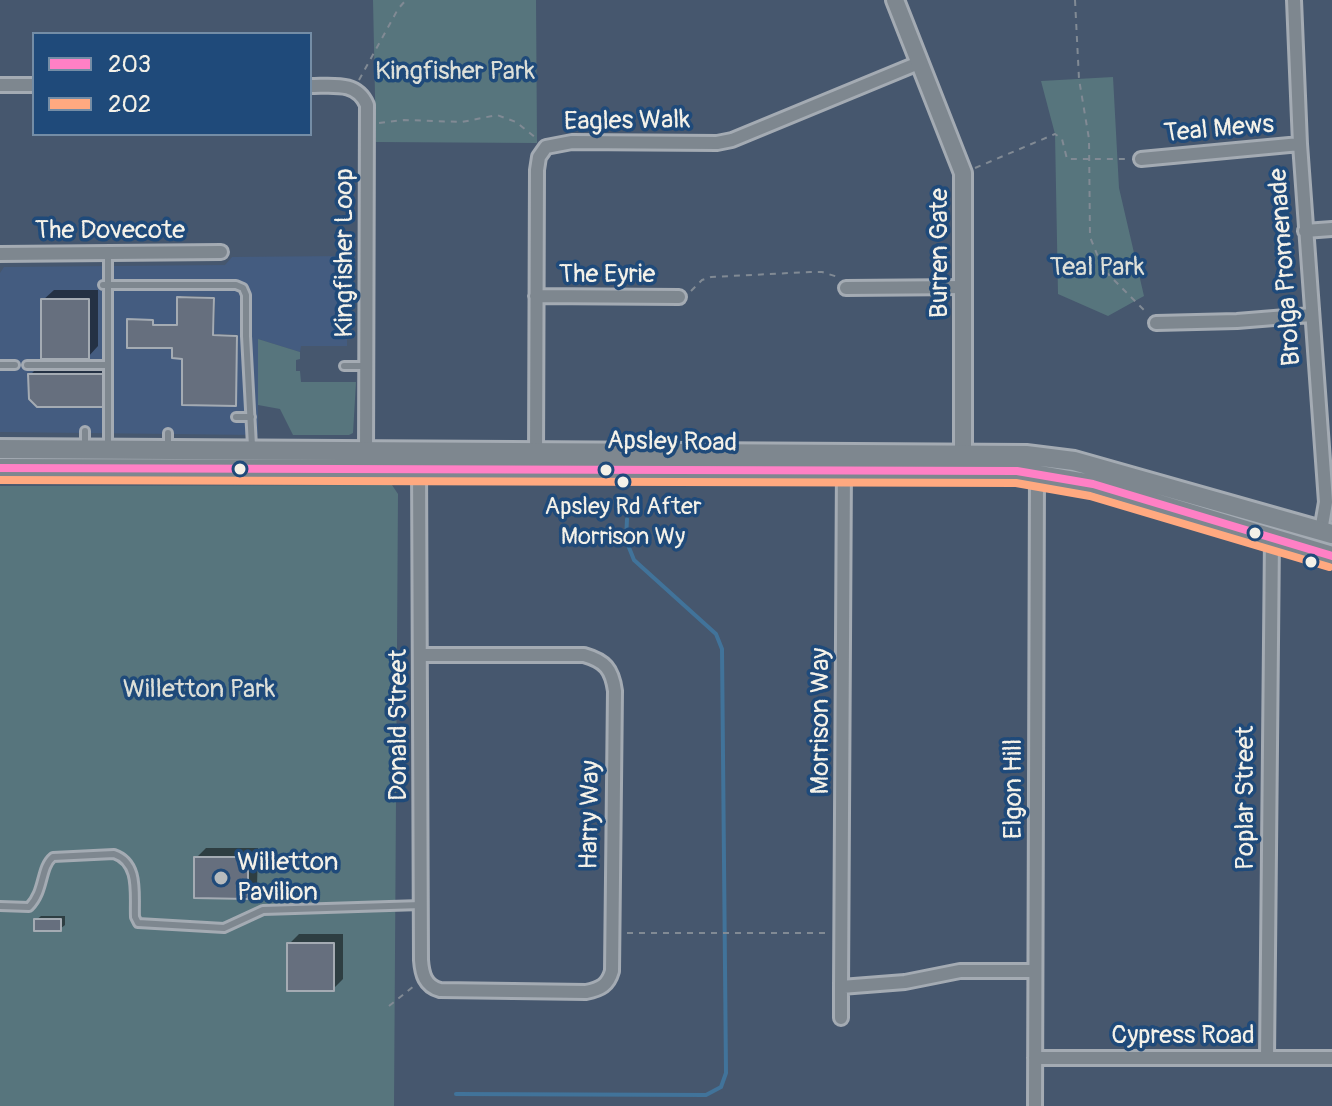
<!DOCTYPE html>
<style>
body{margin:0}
#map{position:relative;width:1332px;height:1106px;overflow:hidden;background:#46576e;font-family:Pangolin,sans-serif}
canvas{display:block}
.legend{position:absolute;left:32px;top:32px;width:280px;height:104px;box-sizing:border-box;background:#1f4a7a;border:2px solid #748da6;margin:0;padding:10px 14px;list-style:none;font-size:24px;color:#f4f1e8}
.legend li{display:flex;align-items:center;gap:16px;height:40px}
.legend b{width:40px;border:2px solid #748da6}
</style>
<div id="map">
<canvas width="1332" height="1106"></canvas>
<ul class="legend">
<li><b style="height:10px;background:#ff80c5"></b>203</li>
<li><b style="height:10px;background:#ffa980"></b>202</li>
</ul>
</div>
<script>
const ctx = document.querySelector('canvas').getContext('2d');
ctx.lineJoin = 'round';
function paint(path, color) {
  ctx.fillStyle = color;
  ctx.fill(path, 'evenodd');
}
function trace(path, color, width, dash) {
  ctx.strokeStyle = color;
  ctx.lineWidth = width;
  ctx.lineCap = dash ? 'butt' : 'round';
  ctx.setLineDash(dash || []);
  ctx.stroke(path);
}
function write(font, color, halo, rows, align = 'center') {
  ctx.font = font + ' Pangolin,sans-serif';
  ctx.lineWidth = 7;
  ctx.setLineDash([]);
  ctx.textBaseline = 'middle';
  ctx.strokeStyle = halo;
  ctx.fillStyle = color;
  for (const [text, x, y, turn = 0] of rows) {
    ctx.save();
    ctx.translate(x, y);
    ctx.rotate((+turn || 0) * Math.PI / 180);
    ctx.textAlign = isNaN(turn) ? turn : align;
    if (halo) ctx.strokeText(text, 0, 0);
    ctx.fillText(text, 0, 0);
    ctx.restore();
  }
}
paint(new Path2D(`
 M347,256V346H301L300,352L258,339V435L0,432V273L4,267L225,265L232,257Z`), '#445c80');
paint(new Path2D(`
 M373,0H536L537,143L376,142Z
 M1113,77L1119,188L1144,296L1108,316L1058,294L1055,134L1041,81Z
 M258,339L300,352V359L296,360V371H300L301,382H356L353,433L349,435H293L280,409L258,405Z
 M392,485L398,494L394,1106H0V486Z`), '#57757d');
paint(new Path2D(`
 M54,290H98V346L88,357L43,300Z
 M181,296L215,297L214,334L238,335L235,404L174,346L129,320L154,319V324H179Z
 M35,370L107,371V401L103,405L30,375Z
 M206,848H258L257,887L247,897L196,858Z
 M41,916H65V925L60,929L36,920Z
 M299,934H343V979L333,989L289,944Z`), '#0007');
trace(new Path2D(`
 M456,1094L706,1095L721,1087L726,1073L722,649L716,634L634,560L626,540L627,519`), '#41739a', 4);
const building = new Path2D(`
 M177,297L214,298L213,335L237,336L236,406L182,405V359L172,358V348H127V319L153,320V325H177Z
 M41,299H89V359H41Z
 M28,374H104V407H37L29,399Z
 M194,857H248V899L194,898Z
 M34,919H61V931H34Z
 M287,943H334V991H287Z`);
paint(building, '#666f7e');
trace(building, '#a4abb3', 2);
const service = new Path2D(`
 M108,253V446
 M103,285H236L243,288L246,295V336L252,446
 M0,365H15
 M27,365H108
 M344,366H366
 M236,417H251
 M85,431V446
 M168,433V446
 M0,906L29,907C45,891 40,868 53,857L114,854C140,863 134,894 135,917L138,923L224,928L263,910L421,905`);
const minor = new Path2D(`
 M1294,0L1300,144L1326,502L1321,531
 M0,85H34
 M310,86C333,86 357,81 367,105L366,456
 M1141,159L1300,144
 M1305,231L1332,229
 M0,254L221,252
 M846,288L965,287
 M536,296L679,297
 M1156,323L1237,321L1311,315
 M536,458L537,170L539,157L546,147L572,142L717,143L732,140L921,62
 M419,461L421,960C422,974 425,986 440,990L586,992C601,989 608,985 612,971L615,691C612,669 605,661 584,655H421
 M844,466L841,987L905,982L960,971H1035
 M841,987V1018
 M1035,1058H1332
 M1267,1058L1272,538
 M1035,1106L1037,473`);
const tertiary = new Path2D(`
 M895,0L963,173V465`);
const secondary = new Path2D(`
 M0,449L1026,455L1074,461L1332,534
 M0,468L1017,471L1093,484L1332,556`);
trace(service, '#a4abb3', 12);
trace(minor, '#a4abb3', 18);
trace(tertiary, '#a4abb3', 22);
trace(secondary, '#a4abb3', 24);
trace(new Path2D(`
 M1075,0L1079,79L1089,139L1090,237L1103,269L1147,313
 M359,80L398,9L406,0
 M379,123L404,120L462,122L497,115L516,122L536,138
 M975,168L1055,134L1062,139L1067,159H1129
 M691,291L702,280L711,277L810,272H822L838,277
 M627,933H829
 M389,1006L414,986`), '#818a94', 2, [6, 6]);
trace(service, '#7e878f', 6);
trace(minor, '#7e878f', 12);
trace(tertiary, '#7e878f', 16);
trace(secondary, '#7e878f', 18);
trace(new Path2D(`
 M0,468L1017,471L1093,484L1332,556`), '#ff80c5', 8);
trace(new Path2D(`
 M0,480L1016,483L1090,496L1329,567`), '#ffa980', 8);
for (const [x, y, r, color] of [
 [240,469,7,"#f4f1e8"],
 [606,470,7,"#f4f1e8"],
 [623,482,7,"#f4f1e8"],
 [1255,533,7,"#f4f1e8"],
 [1311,562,7,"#f4f1e8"],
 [221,878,8,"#b7bbbd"]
]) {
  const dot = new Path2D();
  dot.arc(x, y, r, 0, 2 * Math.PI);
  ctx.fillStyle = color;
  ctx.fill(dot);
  trace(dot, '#1f4a7a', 3);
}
write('24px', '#f4f1e8', '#1f4a7a', [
 ["Apsley Rd After",623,508],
 ["Morrison Wy",623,538]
]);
write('26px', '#dddfd8', '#1f4a7a', [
 ["Kingfisher Park",455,72],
 ["Teal Park",1097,268],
 ["Willetton Park",199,690]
]);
write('26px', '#f4f1e8', '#1f4a7a', [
 ["Eagles Walk",627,122,-1],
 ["Teal Mews",1219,130,-5],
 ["The Dovecote",110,231],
 ["Kingfisher Loop",345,253,-90],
 ["Burren Gate",940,253,-90],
 ["Brolga Promenade",1286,267,-94],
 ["The Eyrie",607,275],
 ["Apsley Road",672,443,1],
 ["Morrison Way",821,721,-90],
 ["Donald Street",399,725,-90],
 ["Elgon Hill",1014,789,-90],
 ["Poplar Street",1246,798,-90],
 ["Harry Way",591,815,-89],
 ["Cypress Road",1183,1036]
]);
write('26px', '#f4f1e8', '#1f4a7a', [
 ["Willetton",237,863],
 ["Pavilion",237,893]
], 'left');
</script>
